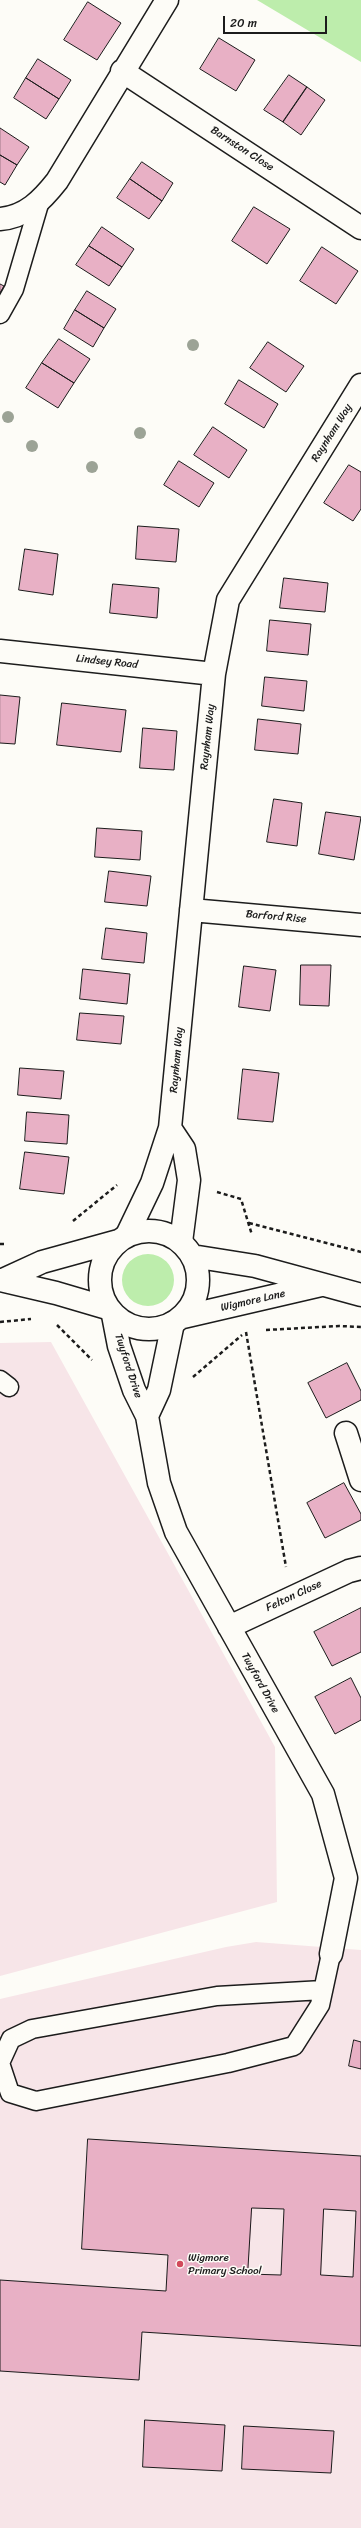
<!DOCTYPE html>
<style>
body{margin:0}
#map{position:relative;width:361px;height:2528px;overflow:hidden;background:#fdfcf7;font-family:Sriracha,sans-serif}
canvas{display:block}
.scale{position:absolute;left:223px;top:16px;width:104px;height:18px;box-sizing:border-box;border:2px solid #1c1c1c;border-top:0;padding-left:5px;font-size:12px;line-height:14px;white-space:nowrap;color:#1c1c1c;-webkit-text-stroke:3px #fdfcf7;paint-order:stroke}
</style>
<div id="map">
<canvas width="361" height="2528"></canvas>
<div class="scale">20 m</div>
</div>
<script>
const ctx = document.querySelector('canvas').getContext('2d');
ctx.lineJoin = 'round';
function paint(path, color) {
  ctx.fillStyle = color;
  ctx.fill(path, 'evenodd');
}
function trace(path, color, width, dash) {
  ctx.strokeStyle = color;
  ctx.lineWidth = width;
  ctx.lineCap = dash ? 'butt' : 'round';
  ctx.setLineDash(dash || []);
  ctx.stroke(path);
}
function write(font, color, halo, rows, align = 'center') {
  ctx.font = font + ' Sriracha,sans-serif';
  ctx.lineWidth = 3;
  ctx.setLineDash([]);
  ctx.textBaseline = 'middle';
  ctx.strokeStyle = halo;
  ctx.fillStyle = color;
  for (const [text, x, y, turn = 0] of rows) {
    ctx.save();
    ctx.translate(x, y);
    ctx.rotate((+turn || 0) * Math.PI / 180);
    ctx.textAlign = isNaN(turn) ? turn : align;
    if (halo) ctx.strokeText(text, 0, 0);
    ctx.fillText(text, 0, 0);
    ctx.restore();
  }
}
paint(new Path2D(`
 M51,1342L275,1747L277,1902L0,1976V1343Z
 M256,1942L361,1950V2528H0V1999L226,1947Z`), '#f7e5e8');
paint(new Path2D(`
 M257,0H361V62Z
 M122 1280a26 26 0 1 1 52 0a26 26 0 1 1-52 0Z`), '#bdedac');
const building = new Path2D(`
 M88,2L121,23L97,60L64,40Z
 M219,38L255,60L236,91L200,69Z
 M38,59L71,80L59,99L26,78Z
 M289,75L307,87L283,122L264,110Z
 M26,78L59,99L46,119L14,98Z
 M307,87L325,100L301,135L283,122Z
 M0,128L29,147L17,165L0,155Z
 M0,155L17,165L5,185L0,182Z
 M142,162L173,183L162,201L130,179Z
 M130,179L162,201L149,219L117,198Z
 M254,207L290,229L267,264L232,241Z
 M102,227L134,249L122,267L89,246Z
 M89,246L122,267L109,286L76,265Z
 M322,247L358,271L336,304L300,281Z
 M0,284L4,286L0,293Z
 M87,291L116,309L104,328L75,310Z
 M75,310L104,328L93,347L64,329Z
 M59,339L90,359L74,383L42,363Z
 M268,342L304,366L286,392L250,368Z
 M42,363L74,383L58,408L26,388Z
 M239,380L278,404L264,428L225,404Z
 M213,427L247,450L229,478L194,455Z
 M179,461L214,483L199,507L164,485Z
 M349,465L361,472V509L353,521L324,503Z
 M138,526L179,529L176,562L136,559Z
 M25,549L58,554L53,595L19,590Z
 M284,578L328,583L325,612L280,608Z
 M113,584L159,588L157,618L110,613Z
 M270,620L311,624L308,655L267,651Z
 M265,677L307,681L304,711L262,706Z
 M0,695L20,697L15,744L0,743Z
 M62,703L126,710L121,752L57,745Z
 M258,719L301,724L298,754L255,750Z
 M143,728L177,731L174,770L140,768Z
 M274,799L302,803L297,846L267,842Z
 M326,812L361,817L354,860L319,854Z
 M97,828L142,831L140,860L95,857Z
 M109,871L151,876L147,906L105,902Z
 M106,928L147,933L144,963L102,959Z
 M301,965H331L329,1006L300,1005Z
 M244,966L276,970L270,1011L239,1007Z
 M83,969L130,974L127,1004L80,999Z
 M80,1013L124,1016L121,1044L77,1040Z
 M20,1068L64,1071L61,1099L18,1095Z
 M243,1069L279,1073L273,1122L238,1119Z
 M27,1112L69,1115L67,1144L25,1141Z
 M25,1152L69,1157L64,1194L20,1189Z
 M347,1363L361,1391V1400L326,1418L308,1383Z
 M344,1483L361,1514V1520L325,1538L307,1503Z
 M361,1608V1652L332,1666L314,1632Z
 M351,1678L361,1698V1720L335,1734L315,1697Z
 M354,2040L361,2042V2069L349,2066Z
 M88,2139L361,2156V2346L142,2332L139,2380L0,2371V2280L166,2291L168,2255L82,2249ZM252,2208L284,2209L281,2275L248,2274ZM324,2209L356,2211L353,2277L321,2275Z
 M145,2420L225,2425L222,2471L143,2467Z
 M244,2426L334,2431L331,2473L242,2469Z`);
paint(building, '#e8b0c5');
trace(building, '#1c1c1c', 1);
const service = new Path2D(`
 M0,314L14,289L39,204
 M0,1380L9,1387
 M323,1990L217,1996L32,2029L11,2039L0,2063L10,2093L36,2101L228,2063L294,2046L320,2005L331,1954`);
const minor = new Path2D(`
 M122,71L361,228
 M0,219C26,217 42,200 57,181L167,0
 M0,651L214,674
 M191,910L361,925
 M170,1128L184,1149L189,1180L181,1242
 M127,1235L152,1183L170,1128L214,674L228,600L361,385
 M113,1315L119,1346L134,1390L147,1416L159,1483L176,1532L323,1794L346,1878L331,1954
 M147,1416L159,1390L173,1323
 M346,1433L361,1480
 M229,1627L349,1571L361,1568`);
const tertiary = new Path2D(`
 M100 1280a49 49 0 1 1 98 0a49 49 0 1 1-98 0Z
 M192,1256L255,1266L361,1295
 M0,1280L56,1293L107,1308
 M3,1280L42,1262L118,1241
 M183,1317L321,1285`);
trace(service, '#1c1c1c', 21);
trace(minor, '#1c1c1c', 25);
trace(tertiary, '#1c1c1c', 25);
trace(new Path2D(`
 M217,1192L241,1199L252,1235
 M73,1221L117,1185
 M249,1223L361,1252
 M0,1244H7
 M0,1322L31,1319
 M57,1325L92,1360
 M266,1330L339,1326L361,1327
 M246,1332L286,1567
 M193,1377L242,1335`), '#1c1c1c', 2.5, [4, 3]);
trace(service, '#fdfcf7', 18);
trace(minor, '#fdfcf7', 22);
trace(tertiary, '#fdfcf7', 22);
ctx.fillStyle = '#9ca396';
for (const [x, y] of [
 [193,345],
 [8,417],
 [140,433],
 [32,446],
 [92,467]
]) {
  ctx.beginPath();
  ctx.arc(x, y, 6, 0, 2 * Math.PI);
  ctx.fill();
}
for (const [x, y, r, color] of [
 [180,2264,4,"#d1495b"]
]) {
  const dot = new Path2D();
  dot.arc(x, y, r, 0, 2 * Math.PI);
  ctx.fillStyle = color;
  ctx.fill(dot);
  trace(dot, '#fdfcf7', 1.5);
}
write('11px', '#1c1c1c', '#fdfcf7', [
 ["Barnston Close",242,149,33],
 ["Raynham Way",332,433,-58],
 ["Lindsey Road",107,662,6],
 ["Raynham Way",208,737,-84],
 ["Barford Rise",276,917,5],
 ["Raynham Way",177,1060,-85],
 ["Wigmore Lane",253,1301,-13],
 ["Twyford Drive",128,1366,72],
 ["Felton Close",294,1596,-25],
 ["Twyford Drive",260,1683,61]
]);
write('11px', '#1c1c1c', '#fdfcf7', [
 ["Wigmore",188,2258],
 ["Primary School",188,2271]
], 'left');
</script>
